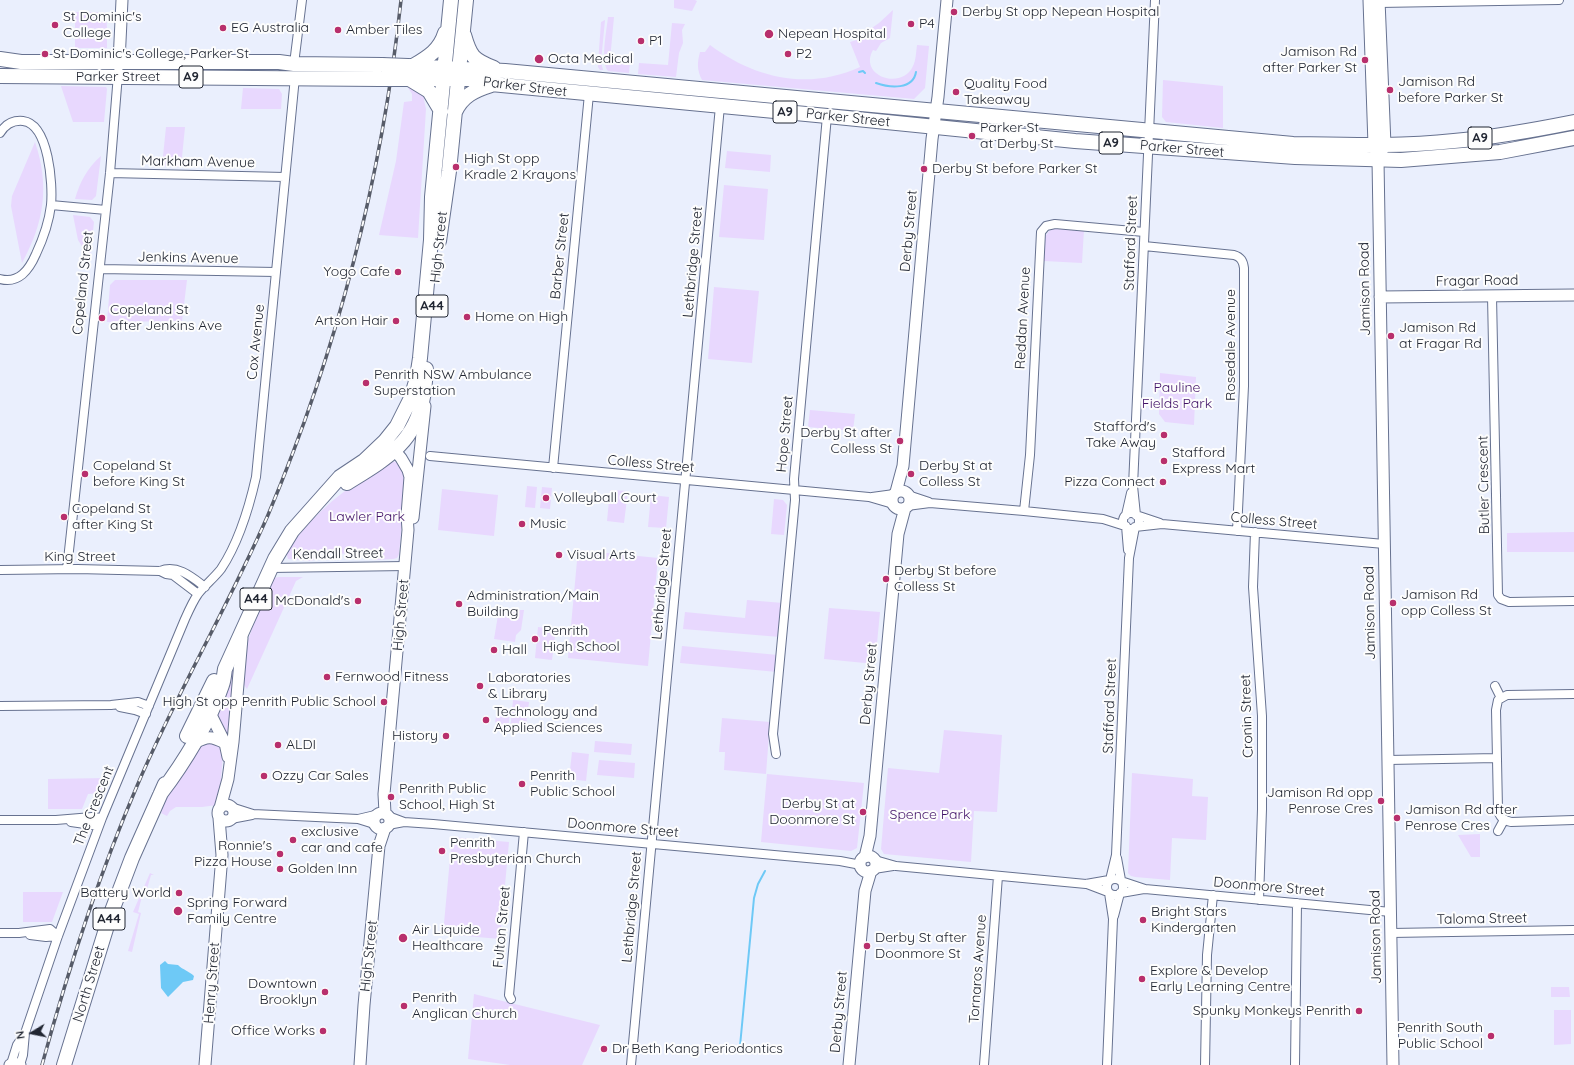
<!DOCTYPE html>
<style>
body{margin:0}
#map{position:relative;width:1574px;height:1065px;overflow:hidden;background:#eaeffd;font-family:Quicksand,sans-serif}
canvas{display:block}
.north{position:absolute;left:12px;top:1013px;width:40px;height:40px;-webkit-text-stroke:3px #fdfdfd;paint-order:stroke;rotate:260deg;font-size:11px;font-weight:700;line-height:16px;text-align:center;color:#212632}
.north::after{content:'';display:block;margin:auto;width:14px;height:18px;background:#212632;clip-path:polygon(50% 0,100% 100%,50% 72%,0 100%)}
</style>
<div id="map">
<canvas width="1574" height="1065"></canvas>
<div class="north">N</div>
</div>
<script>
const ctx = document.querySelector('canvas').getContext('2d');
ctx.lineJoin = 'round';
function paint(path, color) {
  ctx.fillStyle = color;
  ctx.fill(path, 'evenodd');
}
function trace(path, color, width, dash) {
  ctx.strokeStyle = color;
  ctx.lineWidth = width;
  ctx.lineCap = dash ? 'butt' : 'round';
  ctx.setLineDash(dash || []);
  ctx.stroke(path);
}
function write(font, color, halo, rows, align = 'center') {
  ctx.font = font + ' Quicksand,sans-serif';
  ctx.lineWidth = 4;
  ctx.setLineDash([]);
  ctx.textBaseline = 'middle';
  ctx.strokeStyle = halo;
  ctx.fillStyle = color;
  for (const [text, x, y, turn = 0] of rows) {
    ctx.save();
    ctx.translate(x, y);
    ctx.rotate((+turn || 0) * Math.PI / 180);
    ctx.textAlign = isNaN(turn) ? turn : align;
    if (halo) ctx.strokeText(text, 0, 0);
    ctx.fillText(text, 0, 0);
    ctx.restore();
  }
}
paint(new Path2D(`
 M674,0H695L697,1L692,11L674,8Z
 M893,10L890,38L881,43L876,51L873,50C858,76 902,91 913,66C916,60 916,52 917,45L929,46L925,88L914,99L702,80C697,70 697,63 700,52H705L710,45C754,78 808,91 860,67L850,42L869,36L866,32L879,23Z
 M75,12H106L107,29L75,28Z
 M608,17H614L610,60L630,62L629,73L608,71C600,61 607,29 608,17Z
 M605,20L601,62L603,70H600L598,67V64L601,22Z
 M672,23L685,24L682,30L683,43L679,53L676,77L638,74L639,63L668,65Z
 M75,31H107V48H75Z
 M1163,80L1223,86V128L1166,122L1162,117Z
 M61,86L106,87L107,89L104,122H73Z
 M407,86L424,94V100L426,109L418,238L379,235L396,161L404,102L412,101V94Z
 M243,88L279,89L282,94L281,109H241Z
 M166,127H185L181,167L162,166Z
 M35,142C50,186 44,223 22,263L11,206L12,196Z
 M727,151L771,155L770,172L725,168Z
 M101,156L96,196L92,200L75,199C80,182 87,168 101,156Z
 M724,185L768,189L764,240L719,237Z
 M73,215L90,217L94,222L90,259L78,240Z
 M1055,228L1084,230L1082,263L1044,261C1044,249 1041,232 1055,228Z
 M115,280H187L182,321L107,322L110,285Z
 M714,287L759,291L752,363L708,359Z
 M1160,373L1196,377L1194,425L1165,422L1159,414Z
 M810,410L855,414L853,431L808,427Z
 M392,462H397L401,465L406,481L399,554L397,558L393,559L375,560L365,553L322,554L312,561L288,559L286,552C308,521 333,497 366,477C374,472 383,466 392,462Z
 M527,486L537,487L535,508L525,507Z
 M542,487L552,488L550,509L540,508Z
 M442,489L498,495L494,536L438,530Z
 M610,490L628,491L624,523L607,521Z
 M651,495L669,497L666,528L648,527Z
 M774,499L783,500L787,505L784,535L771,534Z
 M1574,532V552H1507V533Z
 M578,550L658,558L648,666L568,658Z
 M279,577H303L296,581L247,689L244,685L243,654L253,626L274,578Z
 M747,600L783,603L780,637L683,629L685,612L745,618Z
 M829,608L880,612L875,664L824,659Z
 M499,609L519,611L520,610H524L521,630L516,635L515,642L494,639Z
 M538,627L556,629L552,660L535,658Z
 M682,646L778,655L777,672L680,663Z
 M234,664L229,739L213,712Z
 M513,700L529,702L525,733L510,731Z
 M500,711L510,712L508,730L499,729V723L495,722L496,717H500Z
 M722,718L770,722L766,774L724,770L725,752H719Z
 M944,730L1002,735L997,812L974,811L971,862L884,854L881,849L888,768L939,773Z
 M207,741L220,746L223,755L219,802L217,805L202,807H176L170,811L167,816L161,813L164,806L161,804L198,746Z
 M595,741L632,744L631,755L594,752Z
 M572,752L589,754L586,781L569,779Z
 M599,760L635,763L634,778L597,775Z
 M1132,773L1193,779L1192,796L1208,797L1206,840L1172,838L1170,880L1135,877L1131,876L1128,873Z
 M767,774L864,783L857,848L851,851L761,842Z
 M106,778L100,793L88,794L82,809H48V779Z
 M1480,834V857H1471L1458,835Z
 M452,837L509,842L500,939L443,934Z
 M150,873L154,875H151L147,889L144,888L138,912L141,913L132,952L128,951L139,914L133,912Z
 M23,892H63L52,922H23Z
 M1551,987H1569L1570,997H1551Z
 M474,994L600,1025L582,1065H510L468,1059Z
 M1554,1010H1571V1044L1554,1045Z`), '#e8d8fe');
paint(new Path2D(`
 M165,961L168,964L178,965C183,970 189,971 194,976L193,980L183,982L168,997L161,988L160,965Z`), '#6ec9f6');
trace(new Path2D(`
 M859,72L863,71L865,73
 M876,83C890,88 913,90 916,72
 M740,1046L754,898L758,884L765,871`), '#6ec9f6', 2);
const street = new Path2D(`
 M1379,3L1559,0
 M294,64L302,0
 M0,133C5,125 13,120 23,121C49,124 53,185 51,205C49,222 43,239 36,254C29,270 19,284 0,279
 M110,173L285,177
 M51,205L106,210
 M1144,246L1234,255C1241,257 1243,261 1244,268V386L1237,531
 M100,269L276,272
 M1492,296L1498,595L1501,599L1509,602L1574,601
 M430,456L869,497L893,504
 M553,468L589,94
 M908,495L929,502
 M872,497L894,494
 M907,506L930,503L1024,511L1103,519L1125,526
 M1024,511L1030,455L1041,232L1046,226L1055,224L1144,232
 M1123 521a8 8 0 1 1 16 0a8 8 0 1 1-16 0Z
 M1126,515L1131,493
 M1136,515L1133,486L1155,0
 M1136,515L1160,523
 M1126,526L1128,550
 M1135,527L1162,524L1384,544
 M1255,532L1253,587L1262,716V809L1259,900
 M271,568L405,566
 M67,569L110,173L119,62
 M0,570L77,569L160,571C177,564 192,577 205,587
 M160,571L166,574L173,575L198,594
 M1495,686L1501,698
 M1574,694L1507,695L1498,700L1496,710L1498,809C1499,817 1503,820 1511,822L1574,820
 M0,706L111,705L138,702L149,706
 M120,707L135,710L146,714
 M776,754L773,734L795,500L794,479L827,116
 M1388,760L1497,758
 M231,807L253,814L358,819L375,815
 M388,816L404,822
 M231,819L252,815
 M358,819L374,824
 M0,820H56L92,817L102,818
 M71,822L99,826
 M388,825L404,822L433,824L840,861L861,865
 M1498,831L1504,820
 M1117,858L1121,880
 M875,860L896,866L1086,884L1109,880
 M874,869L893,866
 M1107 887a8 8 0 1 1 16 0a8 8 0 1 1-16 0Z
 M1110,880L1116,855L1129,558L1135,527
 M1121,881L1145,889L1391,912
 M1087,884L1108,892
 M1121,893L1144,889
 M1114,916L1120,893
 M0,933H19L50,929L58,936
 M1391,933L1574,930
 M30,935L46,937L58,936
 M511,999L509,995L524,832
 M11,1064L17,1045L25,1033
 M20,1065L23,1055L25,1033L58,936L102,818L185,619C189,610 193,601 198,594C205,585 214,578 221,569C239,542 249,508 256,477L295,77
 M631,1065L720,106
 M984,1065L998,876
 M1107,1065L1113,919L1109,893
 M1205,1065L1207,955L1213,895
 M1295,1065L1297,903`);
const secondary = new Path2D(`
 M1369,0L1374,145L1378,160L1393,1065
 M1379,0L1385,145L1381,153
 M119,62L122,0
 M1380,297L1574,295
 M892 500a9 9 0 1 1 18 0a9 9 0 1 1-18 0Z
 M896,492L903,466L932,139L938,97L947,0
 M413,518L425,406
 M208,709L225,743L228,757
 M194,743C208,736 211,736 225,743
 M218 813a8 8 0 1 1 16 0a8 8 0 1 1-16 0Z
 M220,808L228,779L233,742L242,638
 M374 821a8 8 0 1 1 16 0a8 8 0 1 1-16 0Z
 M385,813L384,794L408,530L407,515L410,477L408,470L401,458L389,444
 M860 864a8 8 0 1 1 16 0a8 8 0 1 1-16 0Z
 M865,857L870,836L898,534L905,508
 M10,1065L14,1063L20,1065
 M205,1065L222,855L219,818
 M360,1065L364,1005L379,846L385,828
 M849,1065L865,891L871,871`);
const highway = new Path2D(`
 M464,35C470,56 473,60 494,68
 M0,59L21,62H279L294,64L382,65
 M408,66L505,71L1293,144C1346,145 1401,147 1454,141C1494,137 1534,130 1574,122
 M413,66C428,57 440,50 445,33
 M0,76L381,79
 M407,79H469L491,84L827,116L1075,141L1295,157L1401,160L1500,152L1574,138
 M411,80L429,91L441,111
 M455,112C462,96 475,90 491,85
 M439,241L449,171L466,0
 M347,483C384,460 416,443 423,397C425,388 425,378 426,369
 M187,736L214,681
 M161,793C183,764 211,719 222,685C224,680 224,674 225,669L275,559L292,531L340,477L364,461L385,441L397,426L411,398L417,378L420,358L431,240L432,197L451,0
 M64,1065L110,916L132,858L165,784`);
trace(street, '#677290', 10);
trace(secondary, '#677290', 13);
trace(highway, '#677290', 16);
trace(street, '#fff', 8);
trace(secondary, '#fff', 11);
trace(highway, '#fff', 14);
const rail = new Path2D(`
 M42,1065C68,970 98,877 137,786C176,694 228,607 268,515C337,351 382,177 401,0`);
trace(rail, '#575c69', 3.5);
trace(rail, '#fdfdfd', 2, [6]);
const highwayBridge = new Path2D(`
 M382,65L408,66
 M381,79H407`);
trace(highwayBridge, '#677290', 16, []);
trace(highwayBridge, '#fff', 14);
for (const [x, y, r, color] of [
 [954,12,4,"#b82f6c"],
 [911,24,4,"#b82f6c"],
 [55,25,4,"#b82f6c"],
 [223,28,4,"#b82f6c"],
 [338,30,4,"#b82f6c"],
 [769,34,5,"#b82f6c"],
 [641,41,4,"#b82f6c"],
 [45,54,4,"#b82f6c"],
 [788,54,4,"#b82f6c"],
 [539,59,5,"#b82f6c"],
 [1365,60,4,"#b82f6c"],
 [1390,90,4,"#b82f6c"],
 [956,92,4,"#b82f6c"],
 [972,136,4,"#b82f6c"],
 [456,167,4,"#b82f6c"],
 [924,169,4,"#b82f6c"],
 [398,272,4,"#b82f6c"],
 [467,317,4,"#b82f6c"],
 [102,318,4,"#b82f6c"],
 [396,321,4,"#b82f6c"],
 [1391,336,4,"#b82f6c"],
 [366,383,4,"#b82f6c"],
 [1164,435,4,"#b82f6c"],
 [900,441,4,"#b82f6c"],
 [1164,461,4,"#b82f6c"],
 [85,474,4,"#b82f6c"],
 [911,474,4,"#b82f6c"],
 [1163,482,4,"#b82f6c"],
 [546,498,4,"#b82f6c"],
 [64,517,4,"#b82f6c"],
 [522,524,4,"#b82f6c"],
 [559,555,4,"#b82f6c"],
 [886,579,4,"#b82f6c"],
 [358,601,4,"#b82f6c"],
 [1393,603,4,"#b82f6c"],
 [459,604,4,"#b82f6c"],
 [535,639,4,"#b82f6c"],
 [494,650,4,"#b82f6c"],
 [327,677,4,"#b82f6c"],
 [480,686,4,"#b82f6c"],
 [384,702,4,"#b82f6c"],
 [486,720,4,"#b82f6c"],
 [446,736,4,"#b82f6c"],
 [278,745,4,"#b82f6c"],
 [264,776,4,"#b82f6c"],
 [522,784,4,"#b82f6c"],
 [391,797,4,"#b82f6c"],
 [1381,801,4,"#b82f6c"],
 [863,812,4,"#b82f6c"],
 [1397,818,4,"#b82f6c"],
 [293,840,4,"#b82f6c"],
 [442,851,4,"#b82f6c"],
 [280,854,4,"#b82f6c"],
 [280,869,4,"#b82f6c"],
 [179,893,4,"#b82f6c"],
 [178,911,5,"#b82f6c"],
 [1143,920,4,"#b82f6c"],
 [403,938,5,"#b82f6c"],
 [867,946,4,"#b82f6c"],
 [1142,979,4,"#b82f6c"],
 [325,992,4,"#b82f6c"],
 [404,1006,4,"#b82f6c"],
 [1359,1011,4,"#b82f6c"],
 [323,1031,4,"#b82f6c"],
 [1491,1036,4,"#b82f6c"],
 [604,1049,4,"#b82f6c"]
]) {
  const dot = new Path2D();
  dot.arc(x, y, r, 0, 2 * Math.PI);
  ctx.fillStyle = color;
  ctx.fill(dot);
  trace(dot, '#fdfdfd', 1.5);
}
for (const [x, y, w] of [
 [191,77,24],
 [785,112,24],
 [1480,138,24],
 [1111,143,24],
 [432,306,32],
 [256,599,32],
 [109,919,32]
]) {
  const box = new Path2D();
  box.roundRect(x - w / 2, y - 11, w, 22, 3);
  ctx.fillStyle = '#fdfdfd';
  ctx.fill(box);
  trace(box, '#212632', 1);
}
write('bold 13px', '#212632', null, [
 ["A9",191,77],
 ["A9",785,112],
 ["A9",1480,138],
 ["A9",1111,143],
 ["A44",432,306],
 ["A44",256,599],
 ["A44",109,919]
]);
write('14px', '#212632', '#fdfdfd', [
 ["Derby St opp Nepean Hospital",962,12],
 ["St Dominic's",63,17],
 ["College",63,33],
 ["P4",919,24],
 ["EG Australia",231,28],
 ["Amber Tiles",346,30],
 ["Nepean Hospital",778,34],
 ["P1",649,41],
 ["Jamison Rd",1357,52,"right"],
 ["after Parker St",1357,68,"right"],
 ["St Dominic's College, Parker St",53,54],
 ["P2",796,54],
 ["Octa Medical",548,59],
 ["Jamison Rd",1398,82],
 ["before Parker St",1398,98],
 ["Quality Food",964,84],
 ["Takeaway",964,100],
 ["Parker St",980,128],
 ["at Derby St",980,144],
 ["High St opp",464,159],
 ["Kradle 2 Krayons",464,175],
 ["Derby St before Parker St",932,169],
 ["Yogo Cafe",390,272,"right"],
 ["Copeland St",110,310],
 ["after Jenkins Ave",110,326],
 ["Home on High",475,317],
 ["Artson Hair",388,321,"right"],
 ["Jamison Rd",1399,328],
 ["at Fragar Rd",1399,344],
 ["Penrith NSW Ambulance",374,375],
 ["Superstation",374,391],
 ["Stafford's",1156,427,"right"],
 ["Take Away",1156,443,"right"],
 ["Derby St after",892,433,"right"],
 ["Colless St",892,449,"right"],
 ["Stafford",1172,453],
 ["Express Mart",1172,469],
 ["Copeland St",93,466],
 ["before King St",93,482],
 ["Derby St at",919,466],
 ["Colless St",919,482],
 ["Pizza Connect",1155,482,"right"],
 ["Volleyball Court",554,498],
 ["Copeland St",72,509],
 ["after King St",72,525],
 ["Music",530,524],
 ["Visual Arts",567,555],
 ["Derby St before",894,571],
 ["Colless St",894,587],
 ["Jamison Rd",1401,595],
 ["opp Colless St",1401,611],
 ["Administration/Main",467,596],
 ["Building",467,612],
 ["McDonald's",350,601,"right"],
 ["Penrith",543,631],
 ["High School",543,647],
 ["Hall",502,650],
 ["Fernwood Fitness",335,677],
 ["Laboratories",488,678],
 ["& Library",488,694],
 ["High St opp Penrith Public School",376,702,"right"],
 ["Technology and",494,712],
 ["Applied Sciences",494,728],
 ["History",438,736,"right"],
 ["ALDI",286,745],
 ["Ozzy Car Sales",272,776],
 ["Penrith",530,776],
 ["Public School",530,792],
 ["Penrith Public",399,789],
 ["School, High St",399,805],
 ["Jamison Rd opp",1373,793,"right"],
 ["Penrose Cres",1373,809,"right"],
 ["Derby St at",855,804,"right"],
 ["Doonmore St",855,820,"right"],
 ["Jamison Rd after",1405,810],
 ["Penrose Cres",1405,826],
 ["exclusive",301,832],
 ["car and cafe",301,848],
 ["Penrith",450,843],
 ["Presbyterian Church",450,859],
 ["Ronnie's",272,846,"right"],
 ["Pizza House",272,862,"right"],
 ["Golden Inn",288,869],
 ["Battery World",171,893,"right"],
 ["Spring Forward",187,903],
 ["Family Centre",187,919],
 ["Bright Stars",1151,912],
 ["Kindergarten",1151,928],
 ["Air Liquide",412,930],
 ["Healthcare",412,946],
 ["Derby St after",875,938],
 ["Doonmore St",875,954],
 ["Explore & Develop",1150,971],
 ["Early Learning Centre",1150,987],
 ["Downtown",317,984,"right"],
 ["Brooklyn",317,1000,"right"],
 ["Penrith",412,998],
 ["Anglican Church",412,1014],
 ["Spunky Monkeys Penrith",1351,1011,"right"],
 ["Penrith South",1483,1028,"right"],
 ["Public School",1483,1044,"right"],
 ["Office Works",315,1031,"right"],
 ["Dr Beth Kang Periodontics",612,1049]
], 'left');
write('14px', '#212632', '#fdfdfd', [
 ["Parker Street",118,77],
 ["Parker Street",525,87,7],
 ["Parker Street",848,118,6],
 ["Parker Street",1182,149,5],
 ["Markham Avenue",198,162,1],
 ["Derby Street",909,231,-85],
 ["Stafford Street",1131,243,-88],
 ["High Street",439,247,-84],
 ["Barber Street",560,256,-84],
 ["Jenkins Avenue",188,258,1],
 ["Lethbridge Street",693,262,-85],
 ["Fragar Road",1477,281,-1],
 ["Copeland Street",83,283,-84],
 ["Jamison Road",1365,289,-91],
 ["Reddan Avenue",1023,318,-87],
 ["Cox Avenue",256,342,-84],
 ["Rosedale Avenue",1231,345,-90],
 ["Hope Street",785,434,-85],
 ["Colless Street",651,464,5],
 ["Butler Crescent",1484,485,-91],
 ["Colless Street",1274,521,5],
 ["Kendall Street",338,554,-1],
 ["King Street",80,557],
 ["Lethbridge Street",662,584,-85],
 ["Jamison Road",1370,613,-91],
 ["High Street",401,615,-85],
 ["Derby Street",869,684,-85],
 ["Stafford Street",1110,706,-88],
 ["Cronin Street",1247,716,-92],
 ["The Crescent",94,806,-68],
 ["Doonmore Street",623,828,5],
 ["Doonmore Street",1269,887,5],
 ["Lethbridge Street",632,907,-85],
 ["Taloma Street",1482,919,-1],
 ["Fulton Street",502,927,-85],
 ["Jamison Road",1376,937,-91],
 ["High Street",369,956,-84],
 ["Tornaros Avenue",978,969,-86],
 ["Henry Street",212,983,-86],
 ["North Street",89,984,-73],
 ["Derby Street",839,1012,-85]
]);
write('14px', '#421368', '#fdfdfd', [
 ["Pauline",1177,388],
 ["Fields Park",1177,404],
 ["Lawler Park",367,517],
 ["Spence Park",930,815]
]);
</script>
